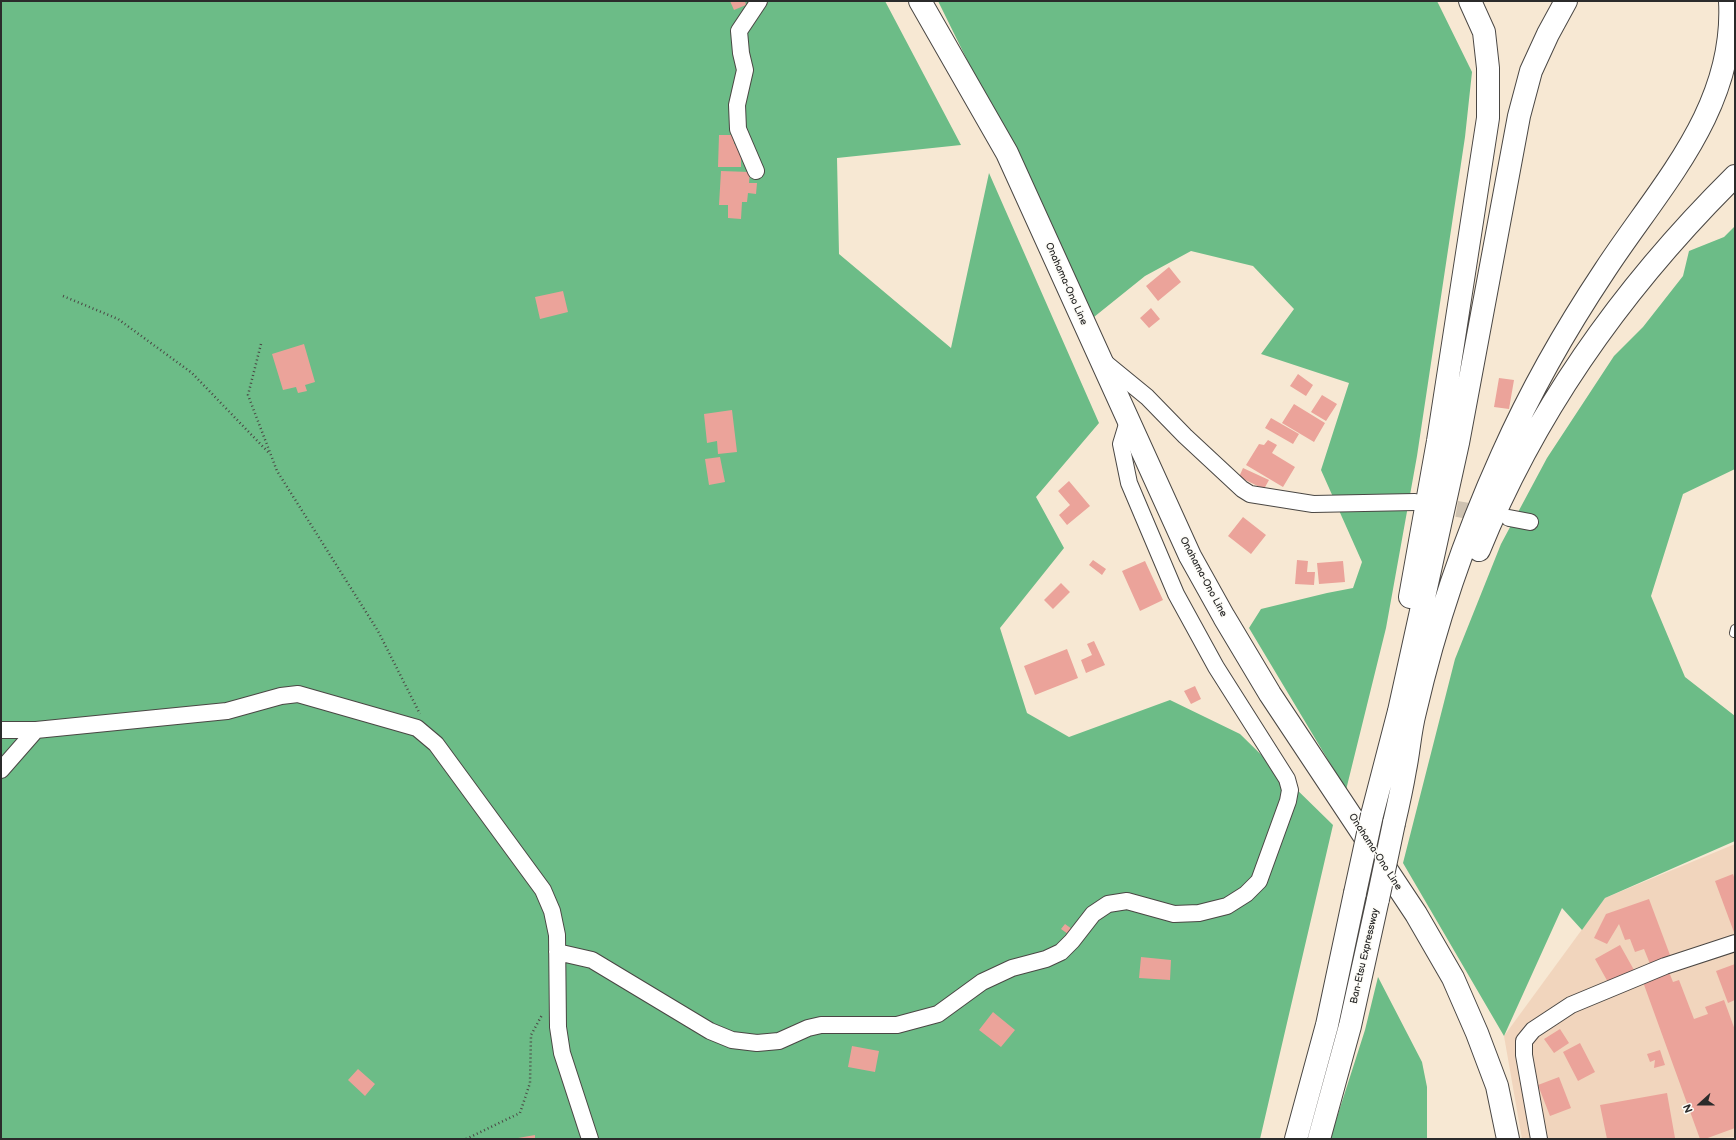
<!DOCTYPE html>
<style>
body{margin:0}
#map{position:relative;width:1736px;height:1140px;overflow:hidden;background:#f7e8d3;font-family:"Balsamiq Sans",sans-serif}
canvas{display:block}
.frame{position:absolute;inset:0;border:2px solid #2b2b2b;pointer-events:none}
.north{position:absolute;left:1680px;top:1084px;width:40px;height:40px;-webkit-text-stroke:3px #fdfcf7;paint-order:stroke;rotate:249deg;font-size:11px;font-weight:700;line-height:16px;text-align:center;color:#2b2b2b}
.north::after{content:'';display:block;margin:auto;width:14px;height:18px;background:#2b2b2b;clip-path:polygon(50% 0,100% 100%,50% 72%,0 100%)}
</style>
<div id="map">
<canvas width="1736" height="1140"></canvas>
<div class="frame"></div>
<div class="north">N</div>
</div>
<script>
const ctx = document.querySelector('canvas').getContext('2d');
ctx.lineJoin = 'round';
function paint(path, color) {
  ctx.fillStyle = color;
  ctx.fill(path, 'evenodd');
}
function trace(path, color, width, dash) {
  ctx.strokeStyle = color;
  ctx.lineWidth = width;
  ctx.lineCap = dash ? 'butt' : 'round';
  ctx.setLineDash(dash || []);
  ctx.stroke(path);
}
function write(font, color, halo, rows, align = 'center') {
  ctx.font = font + ' "Balsamiq Sans",sans-serif';
  ctx.lineWidth = 3;
  ctx.setLineDash([]);
  ctx.textBaseline = 'middle';
  ctx.strokeStyle = halo;
  ctx.fillStyle = color;
  for (const [text, x, y, turn = 0] of rows) {
    ctx.save();
    ctx.translate(x, y);
    ctx.rotate((+turn || 0) * Math.PI / 180);
    ctx.textAlign = isNaN(turn) ? turn : align;
    if (halo) ctx.strokeText(text, 0, 0);
    ctx.fillText(text, 0, 0);
    ctx.restore();
  }
}
paint(new Path2D(`
 M1735,844V1137L1709,1139H1522L1504,1036L1605,898Z`), '#f1d5bd');
paint(new Path2D(`
 M1,1H885L961,145L837,158L839,254L951,348L989,173L1099,423L1036,497L1064,548L1000,628L1027,713L1069,737L1170,700L1240,734L1333,825L1260,1139H1Z
 M938,1H1437L1440,7L1472,72L1465,137L1417,456L1386,628L1346,790L1249,628L1261,609L1327,593L1353,588L1362,562L1321,470L1349,383L1261,354L1294,309L1253,266L1191,251L1145,276L1094,317Z
 M1735,226V469L1683,494L1651,596L1685,677L1735,716V841L1605,898L1582,930L1562,908L1504,1036L1403,863L1455,659L1501,544L1547,458L1614,356L1643,327L1683,276L1689,251L1724,237Z
 M1378,977L1422,1062L1427,1087V1139H1330L1365,1030Z`), '#6cbc87');
paint(new Path2D(`
 M730,1H745L746,5L734,10Z
 M719,135H734V144H741V167H718Z
 M721,171L750,172L749,183H757L756,194L748,193L747,202H742L741,219L728,218V205H719Z
 M1169,267L1181,282L1158,301L1146,286Z
 M563,291L568,312L540,319L535,297Z
 M1151,308L1160,319L1149,328L1140,318Z
 M304,344L315,382L305,385L307,391L298,393L296,387L283,390L272,354Z
 M1298,374L1313,385L1306,396L1290,386Z
 M1499,378L1514,380L1509,409L1494,407Z
 M1322,395L1337,404L1326,421L1311,412Z
 M1294,404L1325,423L1314,442L1282,423Z
 M732,410L737,452L718,454L717,441L707,443L704,414Z
 M1271,418L1299,434L1293,444L1265,428Z
 M1268,440L1277,445L1272,453L1295,467L1283,487L1246,465L1259,444L1264,445Z
 M720,457L725,482L709,485L705,459Z
 M1243,468L1269,480L1264,489L1239,477Z
 M1069,481L1090,506L1067,525L1059,515L1070,505L1058,491Z
 M1243,517L1266,535L1251,554L1228,536Z
 M1093,560L1106,569L1102,575L1089,565Z
 M1297,560L1308,561L1307,572H1315L1314,585L1295,584Z
 M1145,561L1163,600L1140,611L1122,571Z
 M1343,561L1345,582L1319,584L1317,563Z
 M1061,583L1070,592L1053,609L1044,600Z
 M1094,641L1105,665L1086,673L1081,660L1092,655L1087,644Z
 M1067,649L1078,678L1035,695L1024,666Z
 M1195,686L1201,699L1191,704L1184,691Z
 M1733,874L1735,880V935L1715,881Z
 M1649,899L1670,955L1650,964L1644,949L1635,952L1630,939L1625,940L1619,924L1607,944L1594,938L1606,914Z
 M1065,924L1072,929L1068,934L1061,929Z
 M1620,945L1634,970L1609,984L1595,959Z
 M1141,957L1171,960L1170,980L1139,978Z
 M1735,964V1000L1728,1003L1716,971Z
 M1669,972L1673,982L1679,980L1694,1019L1708,1014L1705,1007L1724,1000L1735,1030V1128L1705,1139H1700L1643,982Z
 M993,1012L1015,1030L1001,1047L979,1030Z
 M1560,1029L1569,1043L1554,1053L1544,1039Z
 M1580,1043L1595,1072L1578,1081L1563,1052Z
 M852,1046L879,1051L875,1072L848,1067Z
 M1660,1050L1665,1065L1654,1068L1655,1060L1650,1062L1647,1054Z
 M358,1069L375,1084L365,1096L348,1080Z
 M1559,1077L1571,1108L1550,1116L1538,1085Z
 M1667,1093L1675,1138L1607,1139L1600,1105Z
 M535,1135V1139H519L518,1138Z`), '#eba39a');
trace(new Path2D(`
 M1433,505L1487,514`), '#cec2b1', 16, [16, 8]);
const lane = new Path2D(`
 M1734,633L1735,629`);
const street = new Path2D(`
 M756,171L738,129L737,105L745,70L741,53L739,31L759,1
 M1103,361L1147,397L1185,436L1242,489L1250,494L1313,504L1415,502
 M1509,518L1530,522
 M1,730H36
 M1,770L36,730L227,711L281,696L298,694L417,728L436,744L543,890L552,911L557,935L558,1027L562,1053L590,1139
 M557,952L592,960L710,1031L732,1040L757,1043L779,1041L808,1028L821,1025H897L938,1014L982,982L1012,968L1046,959L1061,952L1072,941L1093,914L1108,904L1127,901L1174,914L1199,913L1227,906L1246,894L1259,881L1288,801L1290,790L1287,779L1216,667L1176,594L1129,483L1121,444L1128,421
 M1539,1139L1524,1055V1041L1533,1030L1571,1005L1665,966L1735,943`);
const primary = new Path2D(`
 M920,1L1007,153L1190,556L1224,617L1270,694L1416,914L1453,978L1477,1033L1497,1086L1508,1139`);
const highway = new Path2D(`
 M1479,550C1536,409 1627,283 1735,176
 M1410,597L1438,441L1488,118V68L1484,32L1470,1
 M1372,815L1399,711L1458,443L1519,116L1531,71L1548,34L1566,1
 M1394,823C1398,806 1402,788 1405,770C1409,751 1410,731 1415,712C1435,625 1465,537 1502,455C1530,392 1567,327 1605,270C1660,186 1736,109 1730,1
 M1296,1139L1327,1025L1355,893
 M1319,1139L1350,1026L1378,899`);
trace(lane, '#4a4744', 10);
trace(street, '#4a4744', 18);
trace(primary, '#4a4744', 24);
trace(highway, '#4a4744', 24);
trace(new Path2D(`
 M63,296L118,319L192,373L269,453
 M261,344L248,395L277,471L378,631L420,714
 M466,1139L520,1113L530,1083L531,1035L542,1015`), '#4a4744', 2.5, [1, 3]);
trace(lane, '#fff', 8);
trace(street, '#fff', 16);
trace(primary, '#fff', 22);
trace(highway, '#fff', 22);
const highwayBridge = new Path2D(`
 M1355,893L1372,815
 M1378,899L1394,823`);
trace(highwayBridge, '#4a4744', 24, []);
trace(highwayBridge, '#fff', 22);
write('10px', '#2b2b2b', '#fdfcf7', [
 ["Onahama-Ono Line",1066,284,66],
 ["Onahama-Ono Line",1203,577,62],
 ["Onahama-Ono Line",1375,852,57],
 ["Ban-Etsu Expressway",1365,956,-77]
]);
</script>
